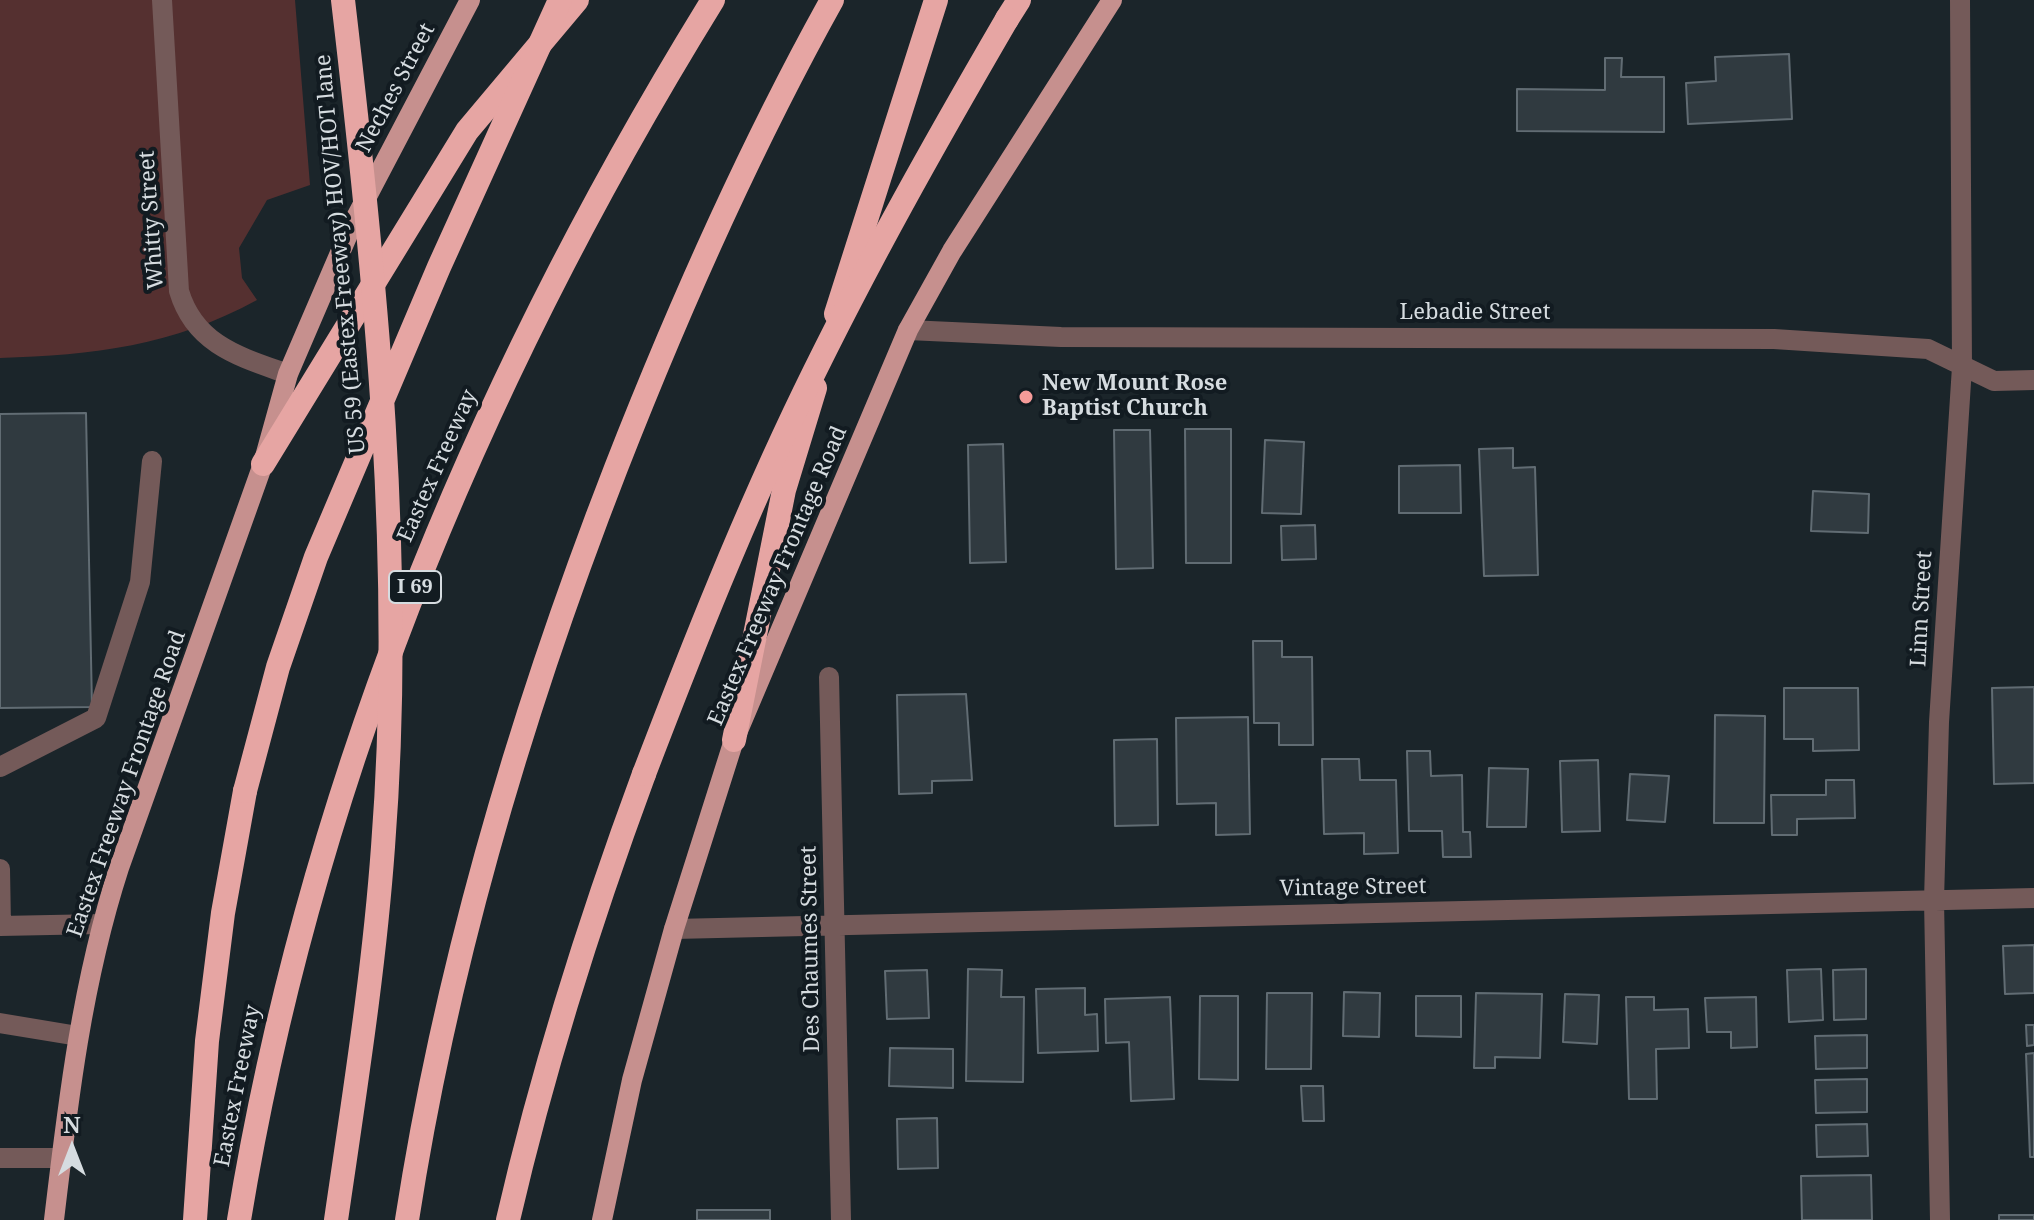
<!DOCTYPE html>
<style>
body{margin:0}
#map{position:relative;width:2034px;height:1220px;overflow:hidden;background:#1b252a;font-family:"Noto Serif",serif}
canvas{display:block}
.north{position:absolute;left:32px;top:1108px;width:80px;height:80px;-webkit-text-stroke:6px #121b21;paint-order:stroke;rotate:0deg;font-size:22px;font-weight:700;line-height:32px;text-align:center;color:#d6dce0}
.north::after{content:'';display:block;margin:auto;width:28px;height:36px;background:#d6dce0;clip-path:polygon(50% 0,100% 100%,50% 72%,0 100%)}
</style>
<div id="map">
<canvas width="2034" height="1220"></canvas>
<div class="north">N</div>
</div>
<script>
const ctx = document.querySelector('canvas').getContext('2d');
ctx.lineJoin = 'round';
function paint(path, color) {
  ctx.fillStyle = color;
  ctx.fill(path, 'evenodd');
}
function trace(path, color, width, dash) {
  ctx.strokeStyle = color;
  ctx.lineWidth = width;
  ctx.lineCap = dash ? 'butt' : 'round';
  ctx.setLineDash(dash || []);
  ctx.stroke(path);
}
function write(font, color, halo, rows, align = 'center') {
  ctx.font = font + ' "Noto Serif",serif';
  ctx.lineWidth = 8;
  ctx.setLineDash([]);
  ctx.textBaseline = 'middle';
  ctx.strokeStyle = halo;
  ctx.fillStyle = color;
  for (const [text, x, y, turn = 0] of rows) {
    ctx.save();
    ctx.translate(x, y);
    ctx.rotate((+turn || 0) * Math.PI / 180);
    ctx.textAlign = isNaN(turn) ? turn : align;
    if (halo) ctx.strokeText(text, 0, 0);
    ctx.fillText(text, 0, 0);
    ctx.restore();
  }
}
paint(new Path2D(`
 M0,0H295L310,185L267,200L239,248L242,278L257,300C173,346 93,355 0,358Z`), '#553030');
const building = new Path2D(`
 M1789,54L1792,119L1688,124L1686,83L1716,81L1715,57Z
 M1605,58H1622L1621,77H1664V132L1517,131V89L1605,90Z
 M86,413L92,707L0,708V414Z
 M1185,429H1231V563H1186Z
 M1114,430H1150L1153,568L1116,569Z
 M1265,440L1304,442L1301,514L1262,513Z
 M1003,444L1006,562L970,563L968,445Z
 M1513,448V468L1535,467L1538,575L1484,576L1479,449Z
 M1460,465L1461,513H1399V466Z
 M1813,491L1869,494L1868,533L1811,531Z
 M1315,525L1316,559L1282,560L1281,526Z
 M1253,641H1282V657H1312L1313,745H1279V723H1254Z
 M2034,687V783L1994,784L1992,688Z
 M1784,688H1858L1859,750L1813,751V739H1784Z
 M966,694L972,780L932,781V793L899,794L897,695Z
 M1715,715L1765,716L1764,823H1714Z
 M1248,717L1250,834L1216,835V803L1177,804L1176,718Z
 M1157,739L1158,825L1115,826L1114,740Z
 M1407,751H1430L1431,776L1462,775L1463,832H1470L1471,857H1443L1442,831H1409Z
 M1322,759H1359L1360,780H1396L1398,853L1364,854V833L1324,834Z
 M1598,760L1600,831L1562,832L1560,761Z
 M1489,768L1528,769L1526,827H1487Z
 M1630,774L1669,776L1665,822L1627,820Z
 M1826,780H1854L1855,818L1797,819V835H1772L1771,795H1826Z
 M2034,945V993L2005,994L2003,946Z
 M968,969L1002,970L1001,997H1024L1023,1082L966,1081Z
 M1821,969L1823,1020L1789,1022L1787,970Z
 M1866,969V1019L1834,1020L1833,970Z
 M927,970L929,1018L887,1019L885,971Z
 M1085,988V1015L1097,1014L1098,1051L1038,1053L1036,989Z
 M1344,992L1380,993L1379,1037L1343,1036Z
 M1267,993H1312L1311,1069H1266Z
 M1476,993L1542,994L1540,1058L1495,1057V1068H1474Z
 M1565,994L1599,995L1597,1044L1563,1042Z
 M1200,996H1238V1080L1199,1079Z
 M1416,996H1461V1037L1416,1036Z
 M1170,997L1174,1099L1131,1101L1129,1042L1106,1043L1105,999Z
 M1626,997H1654V1010L1688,1009L1689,1048L1656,1049L1657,1099H1629Z
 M1756,997L1757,1047L1731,1048V1032H1707L1705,998Z
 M2026,1025H2034V1045L2027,1046Z
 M1867,1035V1068L1816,1069L1815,1036Z
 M890,1048L953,1049V1088L889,1086Z
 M2034,1053V1157H2030L2026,1054Z
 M1867,1079V1112L1816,1113L1815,1080Z
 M1301,1086H1323L1324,1121H1303Z
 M937,1118L938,1168L898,1169L897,1119Z
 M1867,1124L1868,1156L1817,1157L1816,1125Z
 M1871,1175L1872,1220H1802L1801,1176Z
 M697,1210H770V1220H697Z
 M1999,1215H2034V1220H1999Z`);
paint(building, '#303a40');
trace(building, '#616c73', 2);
trace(new Path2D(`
 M162,0L179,291C195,345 240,357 288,374
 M908,330L1061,337L1774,339L1928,349L1994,381L2034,380
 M829,677L841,1220
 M0,767L96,718L140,582L152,461
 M0,869L1,926
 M0,926L101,924
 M674,929L2034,898
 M0,1023L78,1036
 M0,1158H61
 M1940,1220L1934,900L1939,722L1962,367L1960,0`), '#745a59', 20);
trace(new Path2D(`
 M54,1220C68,1101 82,982 119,868L263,464L288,374L352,225L470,0
 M602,1220L632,1080L674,929L734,740L908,330L952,251L1112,0`), '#c6908e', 20);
trace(new Path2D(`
 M1007,19L1019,0
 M836,314L936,0
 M263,464L467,131L577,0
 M734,740L784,490L815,388
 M195,1220L207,1041L223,913L245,791
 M239,1220C311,782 480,377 713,0
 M407,1220C447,961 521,712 616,468C679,307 748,151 832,0
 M508,1220C543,1068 590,920 644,774`), '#e6a5a3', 24);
trace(new Path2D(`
 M644,774C693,646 744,517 804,393C866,265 936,141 1007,19
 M245,791L278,667L316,557L439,267L560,0
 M336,1220C354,1096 374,972 383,847C405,565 376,281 343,0`), '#e6a5a3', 24);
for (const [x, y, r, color] of [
 [1026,397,8,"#f59b99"]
]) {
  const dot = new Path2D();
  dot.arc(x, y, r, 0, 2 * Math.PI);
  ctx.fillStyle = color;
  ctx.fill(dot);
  trace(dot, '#121b21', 3);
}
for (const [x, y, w] of [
 [415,587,52]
]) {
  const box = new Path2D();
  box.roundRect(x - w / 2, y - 16, w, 32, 6);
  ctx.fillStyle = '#121b21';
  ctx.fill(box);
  trace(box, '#d6dce0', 2);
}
write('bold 20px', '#d6dce0', null, [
 ["I 69",415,587]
]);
write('22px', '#d6dce0', '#121b21', [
 ["Neches Street",396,88,-62],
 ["Whitty Street",152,220,-94],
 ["US 59 (Eastex Freeway) HOV/HOT lane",341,254,-95],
 ["Lebadie Street",1475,313],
 ["Eastex Freeway",438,466,-66],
 ["Eastex Freeway Frontage Road",778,576,-67],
 ["Linn Street",1922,609,-87],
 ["Eastex Freeway Frontage Road",127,784,-71],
 ["Vintage Street",1353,888,-1],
 ["Des Chaumes Street",811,949,-91],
 ["Eastex Freeway",238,1086,-79]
]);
write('bold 22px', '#d6dce0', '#121b21', [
 ["New Mount Rose",1042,384],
 ["Baptist Church",1042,409]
], 'left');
</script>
